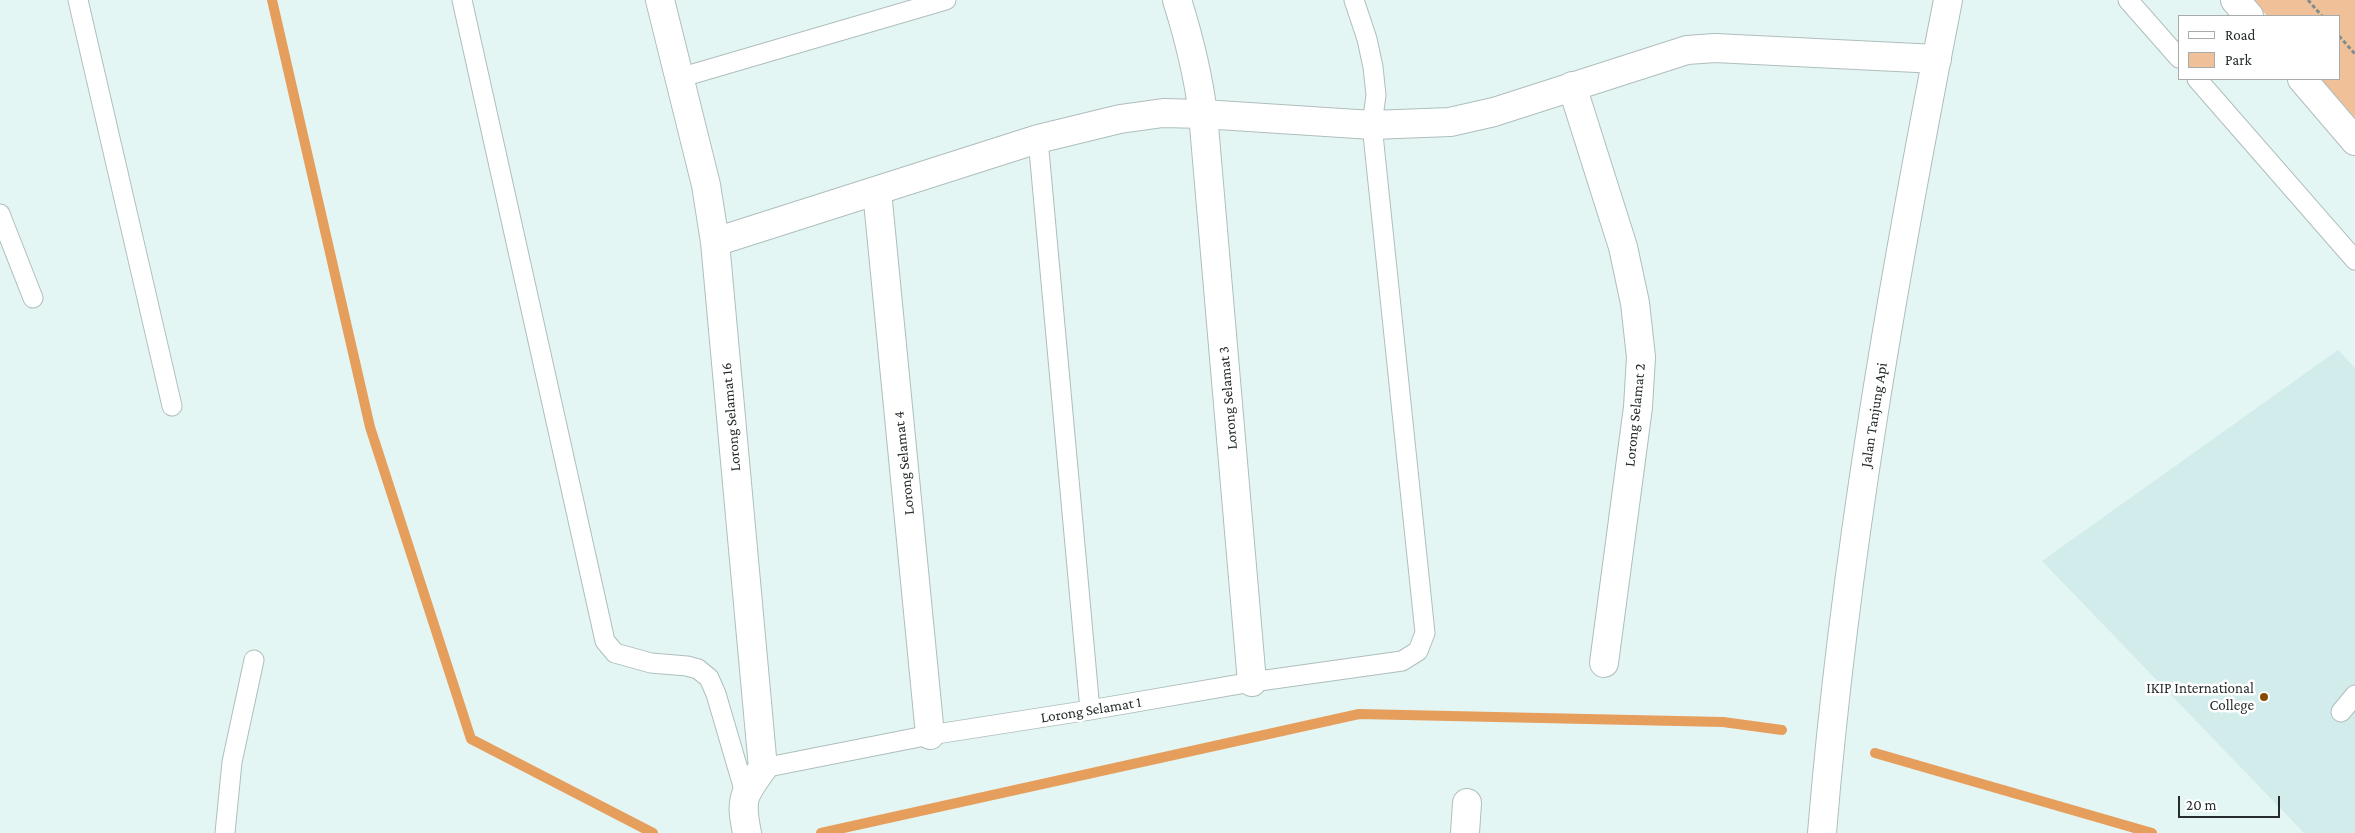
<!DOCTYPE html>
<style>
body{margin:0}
#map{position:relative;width:2355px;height:833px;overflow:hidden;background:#e4f6f4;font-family:"Crimson Pro",serif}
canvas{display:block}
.legend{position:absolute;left:2178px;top:15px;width:162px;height:65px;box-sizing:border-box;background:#fff;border:1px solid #a8abab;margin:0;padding:6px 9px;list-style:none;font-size:15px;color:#262c2c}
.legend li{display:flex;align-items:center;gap:10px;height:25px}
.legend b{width:25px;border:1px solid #a8abab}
.scale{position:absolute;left:2178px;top:796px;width:102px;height:22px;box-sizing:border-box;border:2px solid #262c2c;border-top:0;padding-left:6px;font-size:15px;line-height:18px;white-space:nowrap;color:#262c2c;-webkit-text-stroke:4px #fff;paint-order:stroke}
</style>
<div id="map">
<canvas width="2355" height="833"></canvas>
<ul class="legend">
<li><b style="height:6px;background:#fff"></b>Road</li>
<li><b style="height:14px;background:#f0c199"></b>Park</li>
</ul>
<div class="scale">20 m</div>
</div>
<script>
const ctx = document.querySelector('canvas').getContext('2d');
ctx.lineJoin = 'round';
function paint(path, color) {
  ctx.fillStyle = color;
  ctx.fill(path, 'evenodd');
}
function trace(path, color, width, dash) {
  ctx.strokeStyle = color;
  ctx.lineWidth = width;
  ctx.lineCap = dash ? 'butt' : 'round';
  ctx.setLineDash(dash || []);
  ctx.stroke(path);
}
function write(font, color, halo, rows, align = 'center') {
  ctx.font = font + ' "Crimson Pro",serif';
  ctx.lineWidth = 5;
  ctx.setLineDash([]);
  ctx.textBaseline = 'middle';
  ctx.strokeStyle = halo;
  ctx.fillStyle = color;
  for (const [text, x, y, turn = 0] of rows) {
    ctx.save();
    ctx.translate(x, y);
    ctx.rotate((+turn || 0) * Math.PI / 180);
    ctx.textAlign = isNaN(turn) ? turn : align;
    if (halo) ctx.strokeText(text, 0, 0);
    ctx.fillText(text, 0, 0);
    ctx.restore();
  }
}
paint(new Path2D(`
 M2338,350L2355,368V833H2304L2042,561Z`), '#d1ecea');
paint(new Path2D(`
 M2253,0H2355V119L2320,79H2339V16H2267Z`), '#f0c199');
trace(new Path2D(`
 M272,0L370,427L471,739L653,833
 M1875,753L2152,833
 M821,833L1359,714L1723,722L1782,730`), '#e69e5c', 10);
const service = new Path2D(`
 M78,0L172,406
 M462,0L605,641L615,653L651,663L687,666L698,669L709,678L716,694L745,793
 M2128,0L2179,58
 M679,78L946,0
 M2197,79L2355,260
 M1038,139L1090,710
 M0,214L33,298
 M2341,712L2355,695
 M763,768L930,735L1090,710L1252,682L1402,661L1418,651L1425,633L1372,125L1376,95L1373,67L1367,39L1354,0
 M225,833L232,762L254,660`);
const minor = new Path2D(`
 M660,0L706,185L715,242L763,768C743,795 740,799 747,833
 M1177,0C1189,38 1198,74 1203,114L1252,682
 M2235,0L2249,16
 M2302,79L2355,141
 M1572,86L1623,247L1635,303L1641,357L1638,407L1604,663
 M877,191L930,735
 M715,242L1038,139L1120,119L1163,113L1203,114L1372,125L1450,122L1494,112L1687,50L1715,48L1937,59
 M1465,833L1467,803`);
const tertiary = new Path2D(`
 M1822,833C1845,553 1894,276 1948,0`);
trace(service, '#aebebc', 21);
trace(minor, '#aebebc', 30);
trace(tertiary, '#aebebc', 30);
trace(new Path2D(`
 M2308,0L2322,16
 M2339,36L2355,54`), '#818c8c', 3, [4, 2.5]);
trace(service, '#fff', 19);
trace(minor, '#fff', 28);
trace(tertiary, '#fff', 28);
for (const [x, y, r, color] of [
 [2264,697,5,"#874c03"]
]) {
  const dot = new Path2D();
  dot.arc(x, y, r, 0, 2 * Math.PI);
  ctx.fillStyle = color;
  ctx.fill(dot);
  trace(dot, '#fff', 2);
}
write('15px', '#262c2c', '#fff', [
 ["Lorong Selamat 3",1228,398,-95],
 ["Lorong Selamat 2",1635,415,-84],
 ["Jalan Tanjung Api",1874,415,-81],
 ["Lorong Selamat 16",731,417,-95],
 ["Lorong Selamat 4",904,463,-96],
 ["Lorong Selamat 1",1091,710,-9]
]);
write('15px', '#262c2c', '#fff', [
 ["IKIP International",2254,688],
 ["College",2254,705]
], 'right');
</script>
